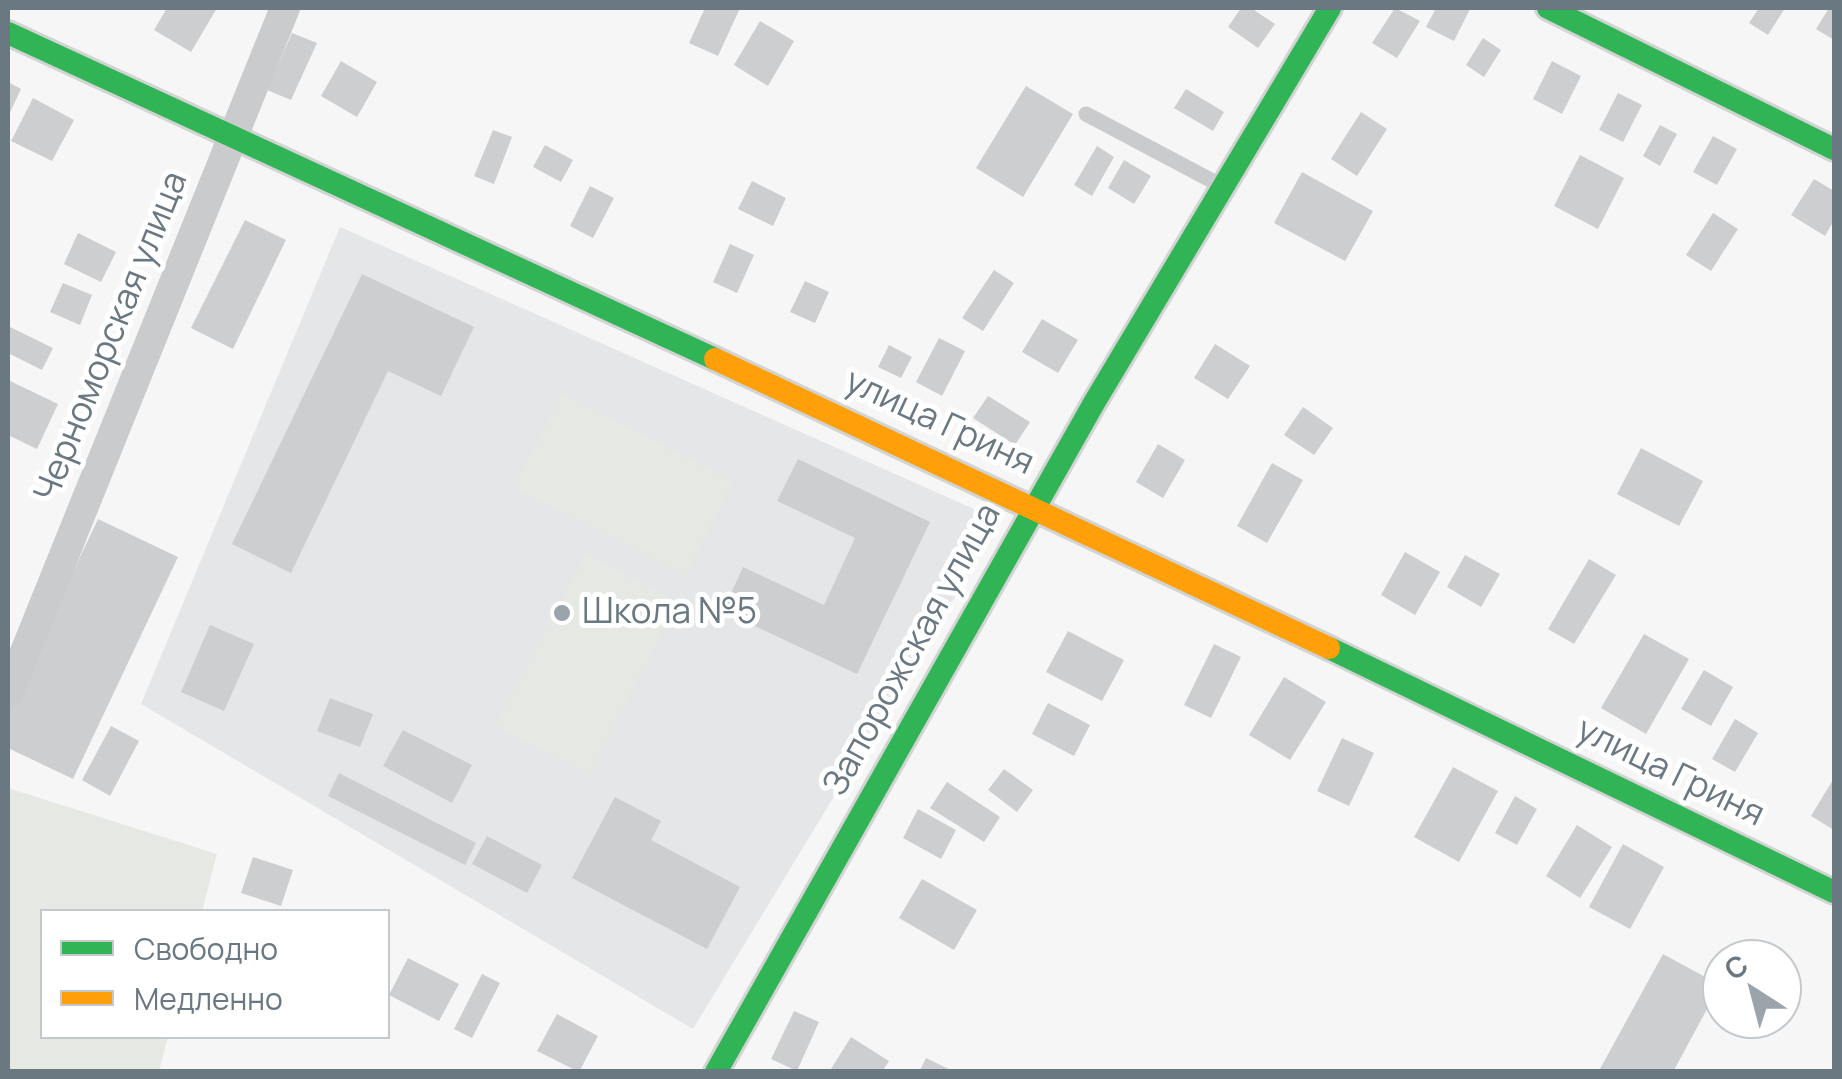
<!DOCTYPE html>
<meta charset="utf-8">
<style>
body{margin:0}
#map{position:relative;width:1842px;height:1079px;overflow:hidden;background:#f6f6f6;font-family:Manrope,sans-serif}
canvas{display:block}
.frame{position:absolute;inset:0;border:10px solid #6a7882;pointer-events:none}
.legend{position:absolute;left:40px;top:909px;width:350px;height:130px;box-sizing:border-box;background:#fff;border:2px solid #c3c9cd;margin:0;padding:12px 18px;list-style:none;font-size:30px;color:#6a7882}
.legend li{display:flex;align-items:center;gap:20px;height:50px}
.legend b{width:50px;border:2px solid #c3c9cd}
.north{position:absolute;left:1702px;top:939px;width:100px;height:100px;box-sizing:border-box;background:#fff;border:2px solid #c3c9cd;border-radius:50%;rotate:324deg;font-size:28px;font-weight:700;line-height:40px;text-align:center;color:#6a7882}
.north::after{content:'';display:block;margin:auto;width:35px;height:45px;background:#9ba4ab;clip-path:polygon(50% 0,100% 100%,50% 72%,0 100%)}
</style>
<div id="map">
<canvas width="1842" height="1079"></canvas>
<div class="frame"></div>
<ul class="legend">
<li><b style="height:12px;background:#30b455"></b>Свободно</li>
<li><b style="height:12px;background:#ff9f0a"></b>Медленно</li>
</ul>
<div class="north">С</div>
</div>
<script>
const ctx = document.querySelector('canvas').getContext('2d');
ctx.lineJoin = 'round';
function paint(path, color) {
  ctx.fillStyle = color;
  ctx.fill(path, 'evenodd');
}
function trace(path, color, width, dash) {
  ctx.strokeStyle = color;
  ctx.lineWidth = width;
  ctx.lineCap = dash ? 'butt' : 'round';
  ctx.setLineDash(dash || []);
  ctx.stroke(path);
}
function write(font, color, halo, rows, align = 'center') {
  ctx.font = font + ' Manrope,sans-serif';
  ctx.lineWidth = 10;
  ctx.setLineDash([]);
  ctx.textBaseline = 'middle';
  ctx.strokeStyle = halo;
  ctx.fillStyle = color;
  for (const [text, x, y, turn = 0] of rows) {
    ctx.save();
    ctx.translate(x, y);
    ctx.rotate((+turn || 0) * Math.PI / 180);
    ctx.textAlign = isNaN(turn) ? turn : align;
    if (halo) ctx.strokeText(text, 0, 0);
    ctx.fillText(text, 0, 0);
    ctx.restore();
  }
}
paint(new Path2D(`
 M340,227L1001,521L693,1029L141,704Z`), '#e5e6e7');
paint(new Path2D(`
 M562,393L734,482L686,576L513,487Z
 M585,553L679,602L589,775L495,726Z
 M8,788L217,854L202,911L42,912V1036L168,1037L159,1071H8Z`), '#e6e8e4');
paint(new Path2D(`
 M167,8H217L191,52L154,30Z
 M705,8H740L718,56L689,43Z
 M1241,8H1251L1275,24L1258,48L1228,27Z
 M1395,8L1420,21L1397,58L1372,43Z
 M1436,8L1470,9L1454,41L1426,27Z
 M1759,8H1785L1768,35L1749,23Z
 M1829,8H1834V40L1816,29Z
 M760,21L794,41L768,86L734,65Z
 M292,33L317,43L291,100L267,90Z
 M1483,38L1501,50L1484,77L1466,65Z
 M341,61L377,82L357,117L321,96Z
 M1552,61L1581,76L1562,114L1533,99Z
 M8,82L21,89L8,117Z
 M1026,86L1073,114L1023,197L976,168Z
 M1186,89L1224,112L1213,131L1174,108Z
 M1618,93L1642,105L1623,142L1599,130Z
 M33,98L74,120L52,161L11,141Z
 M1361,112L1387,129L1357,176L1331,159Z
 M1660,125L1677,134L1660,166L1643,156Z
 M493,130L512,137L494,184L474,176Z
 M1713,136L1737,149L1717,185L1693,172Z
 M545,145L573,160L561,182L533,167Z
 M1097,146L1114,157L1092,196L1074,185Z
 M1580,155L1624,178L1598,229L1554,206Z
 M1124,160L1151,176L1134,204L1108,188Z
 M1302,172L1373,211L1345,261L1274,223Z
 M1814,179L1834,191V220L1825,236L1791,215Z
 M752,181L786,198L773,226L738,209Z
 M590,186L614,198L593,238L570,226Z
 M1713,213L1738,229L1711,271L1686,255Z
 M245,220L286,240L233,349L191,328Z
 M78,233L116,252L101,282L64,264Z
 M730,244L754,255L737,293L713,282Z
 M994,270L1014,283L983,331L962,318Z
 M362,274L474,327L441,396L388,371L291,573L232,544Z
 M805,281L829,292L815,323L790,312Z
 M63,283L92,295L80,325L50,312Z
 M1042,319L1078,340L1058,373L1022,352Z
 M8,326L53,348L42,370L8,353Z
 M939,338L965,351L942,396L916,382Z
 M1215,344L1250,366L1228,399L1194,378Z
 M889,345L912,357L901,378L878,367Z
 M8,380L58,404L37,449L8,435Z
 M988,396L1030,422L1015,445L973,418Z
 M1303,407L1333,428L1314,455L1284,435Z
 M1158,444L1185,460L1163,498L1136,482Z
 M1641,448L1703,481L1679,526L1617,494Z
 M798,459L930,522L857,674L723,611L743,567L824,605L855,538L777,501Z
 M1272,463L1303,480L1267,543L1237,526Z
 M98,519L178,557L73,779L8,748V709Z
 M1405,552L1440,572L1415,615L1381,595Z
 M1465,555L1500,574L1481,607L1447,587Z
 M1589,559L1616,575L1574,644L1548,629Z
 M210,625L254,644L224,711L181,692Z
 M1068,631L1124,660L1102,701L1046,672Z
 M1644,634L1689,659L1646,734L1601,708Z
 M1214,644L1241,657L1211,718L1184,705Z
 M1704,670L1733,687L1711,726L1681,709Z
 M1284,677L1326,702L1290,760L1249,735Z
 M330,698L373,714L360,747L317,731Z
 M1048,703L1090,725L1074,756L1032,734Z
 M1735,719L1758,733L1735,772L1712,759Z
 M111,726L139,741L110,796L82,780Z
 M403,730L472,765L452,803L383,766Z
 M1342,738L1374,753L1349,806L1317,791Z
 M1453,767L1498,791L1459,862L1414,837Z
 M1004,769L1033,790L1017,812L988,790Z
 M339,773L476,843L465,865L328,796Z
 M1834,778V830L1811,816Z
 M947,782L1000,817L984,842L930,808Z
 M1515,796L1537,809L1517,845L1495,833Z
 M615,797L661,821L651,840L740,887L707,949L572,878Z
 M918,809L956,830L941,859L903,838Z
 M1577,825L1612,847L1580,898L1546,876Z
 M487,836L542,865L527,893L472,864Z
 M1623,844L1664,867L1630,929L1589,907Z
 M253,857L293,870L281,906L241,893Z
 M922,879L977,910L954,950L899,918Z
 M1663,954L1720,985L1673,1072H1604L1600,1069Z
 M408,958L459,984L439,1021L389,995Z
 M482,974L500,983L472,1038L454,1029Z
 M794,1011L819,1022L797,1071L771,1059Z
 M557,1014L598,1036L579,1072L537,1051Z
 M851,1037L889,1061L882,1072H829Z
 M926,1058L955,1072H919Z`), '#cdcecf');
const fast = new Path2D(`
 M1548,8L1834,149
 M8,33L715,359
 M1329,648L1834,892
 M716,1072L1094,403L1330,8`);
const slow = new Path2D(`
 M715,359L1329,648`);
trace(fast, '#d2d3d3', 28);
trace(slow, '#d2d3d3', 28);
trace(new Path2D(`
 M1086,114L1220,185`), '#c9cbcc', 15);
trace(new Path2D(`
 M8,694L285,8`), '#c9cbcc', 30);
trace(fast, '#30b455', 22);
trace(slow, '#ff9f0a', 22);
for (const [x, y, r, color] of [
 [562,613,10,"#9ba4ab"]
]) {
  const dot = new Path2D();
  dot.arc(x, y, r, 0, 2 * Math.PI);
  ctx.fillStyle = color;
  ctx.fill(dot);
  trace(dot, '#fff', 4);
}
write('35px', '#6a7882', '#fff', [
 ["Черноморская улица",112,337,-68],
 ["улица Гриня",939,423,25],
 ["Запорожская улица",913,650,-61],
 ["улица Гриня",1670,773,26]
]);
write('35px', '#6a7882', '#fff', [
 ["Школа №5",582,613]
], 'left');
</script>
